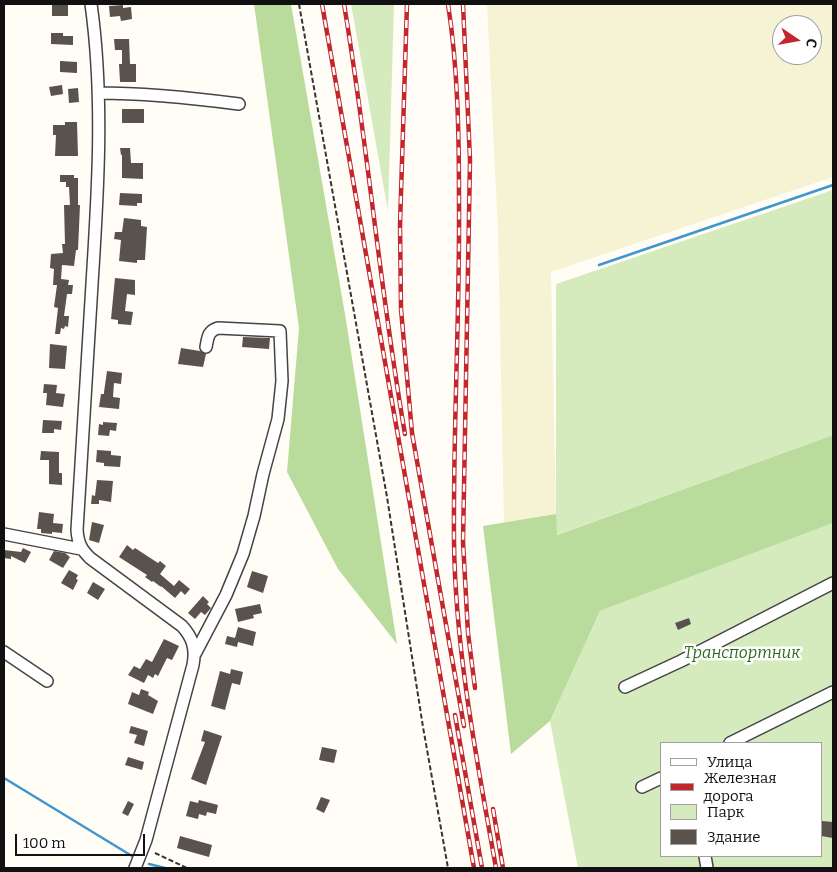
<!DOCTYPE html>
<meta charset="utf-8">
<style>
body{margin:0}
#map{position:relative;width:837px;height:872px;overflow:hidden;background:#fffdf5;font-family:Bitter,serif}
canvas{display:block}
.frame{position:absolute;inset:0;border:5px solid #111;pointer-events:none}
.legend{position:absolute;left:660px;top:742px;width:162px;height:115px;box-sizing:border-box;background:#fff;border:1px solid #a0a0a0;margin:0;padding:6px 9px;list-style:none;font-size:15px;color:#111}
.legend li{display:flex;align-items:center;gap:10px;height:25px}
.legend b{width:25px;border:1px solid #a0a0a0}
.north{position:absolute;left:772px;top:15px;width:50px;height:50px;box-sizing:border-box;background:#fff;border:1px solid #a0a0a0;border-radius:50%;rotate:102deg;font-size:14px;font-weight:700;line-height:20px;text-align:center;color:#111}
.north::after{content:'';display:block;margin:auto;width:18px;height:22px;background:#c4262e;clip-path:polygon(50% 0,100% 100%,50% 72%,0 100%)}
.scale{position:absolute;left:15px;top:834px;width:130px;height:22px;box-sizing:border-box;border:2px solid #111;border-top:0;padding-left:6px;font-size:15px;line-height:18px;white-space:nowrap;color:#111;-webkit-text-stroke:4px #fff;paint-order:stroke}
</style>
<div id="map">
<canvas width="837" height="872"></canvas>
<div class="frame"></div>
<ul class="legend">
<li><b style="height:6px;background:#fff"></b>Улица</li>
<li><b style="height:6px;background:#c4262e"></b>Железная дорога</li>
<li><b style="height:14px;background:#d5ebbd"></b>Парк</li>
<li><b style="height:14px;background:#5a524d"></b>Здание</li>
</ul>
<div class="north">С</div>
<div class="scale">100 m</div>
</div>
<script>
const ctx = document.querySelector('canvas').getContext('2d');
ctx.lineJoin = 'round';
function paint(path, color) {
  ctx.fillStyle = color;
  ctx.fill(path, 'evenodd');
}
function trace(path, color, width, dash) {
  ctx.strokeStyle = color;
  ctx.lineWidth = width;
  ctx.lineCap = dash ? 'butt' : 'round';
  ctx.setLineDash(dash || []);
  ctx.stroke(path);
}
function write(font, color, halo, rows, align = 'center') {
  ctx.font = font + ' Bitter,serif';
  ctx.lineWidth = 5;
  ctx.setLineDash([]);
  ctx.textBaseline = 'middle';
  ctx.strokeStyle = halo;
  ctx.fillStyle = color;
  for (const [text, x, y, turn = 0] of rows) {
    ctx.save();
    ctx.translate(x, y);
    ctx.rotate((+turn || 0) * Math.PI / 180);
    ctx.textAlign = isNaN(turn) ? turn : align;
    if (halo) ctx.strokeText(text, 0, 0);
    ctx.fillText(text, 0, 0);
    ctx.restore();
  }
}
paint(new Path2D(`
 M487,4H833V177L551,272L556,514L504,523L498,232ZM782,25H812V55H782Z`), '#f6f3d4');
paint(new Path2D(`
 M351,4H394L388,211Z
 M833,190V435L556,535V284Z
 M833,523V868H578L550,721L600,611ZM661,743H821V856H661Z`), '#d5ebbd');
paint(new Path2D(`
 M254,4H291L345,314L397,644L338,569L287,472L299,328Z
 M833,435V523L600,611L550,721L511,754L483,526L556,514L557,535Z`), '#b9dc9c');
trace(new Path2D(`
 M599,265L833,185
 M4,778L132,856
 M149,864L165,868`), '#3f96cf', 2.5);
paint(new Path2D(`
 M52,4H68V16H52Z
 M123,5V8L131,7L132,19L121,21L120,16L110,17L109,6Z
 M51,33H63V36H73V45L51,44Z
 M114,39H129L130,64H136V82H120L119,64H122V50H115Z
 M60,61L77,62V73L60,72Z
 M62,85L63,94L51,96L49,87Z
 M78,88L79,102L69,103L68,89Z
 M122,109H144V123H122Z
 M65,122H77L78,156H55L56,135H53V125H65Z
 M120,148H130L131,163H143V179L122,178V155H121Z
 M60,175H74V178H78V205H80L78,250H76L74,266L62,265L61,279L69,280L68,285H73L72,294H67L64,316H69L68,327L65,326L64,329L61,328L60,334H55L58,308L54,307L57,285H53L54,269L50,268L51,254L63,253L62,244H65L64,205H70L69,187H66V182H60Z
 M120,193L142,194V203H137V206L119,205Z
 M124,218L141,220V226L147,227L145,260H137V263L119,261L121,240L114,239L115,232H122Z
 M115,278L135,280V295L127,294L125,311L133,312L131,325L118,324V320L111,319Z
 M243,337L270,338L269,349L242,347Z
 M50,344L67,346L65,369L49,368Z
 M181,348L200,351L206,354L203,367L178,364Z
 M107,371L122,373L121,384L114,383L113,397L120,398L119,409L99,407L101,394H104V392Z
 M44,384L57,385L56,393L65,394L63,407L46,405L47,393H43Z
 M43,420L62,421L61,430L54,429V433H42Z
 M103,422L117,423L116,431L110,430L109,436L98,435L99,424L103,425Z
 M97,450L111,451V455L121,456L120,467L104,466V463L96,462Z
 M41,451L59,452V473H62V485L49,484V460H40Z
 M97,480L113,481L111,502L99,500V504H91L92,495L95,496Z
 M39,512L54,514L53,523L63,524L62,533L52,532V534L41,533V529H37Z
 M92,522L104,525L99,543L89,540Z
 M127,545L133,550L135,548L158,563L160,561L166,566L160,574L174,586L179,580L190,589L185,595L181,591L175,598L161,586V587L153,581L152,582L145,577L147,575L119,557Z
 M23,548L31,552L25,563L11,556V559L4,558V550L21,552Z
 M54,551L65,553L70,557L63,568L49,560Z
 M69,570L78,575L76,579L78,580L73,590L61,583Z
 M252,571L268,576L263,593L247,587Z
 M93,582L105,589L98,600L87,593Z
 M203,596L209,602L207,604L211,608L205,615L201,612L195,619L188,613Z
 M260,604L262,613L253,615L254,618L238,622L235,609Z
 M689,618L691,624L678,630L675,623Z
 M238,627L256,632L253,646L238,642L237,647L225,644L227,636L235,638Z
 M164,639L179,646L172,660L167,658L158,676L155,674L153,678L148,675L144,683L128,675L134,666L140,669L146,659L152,662Z
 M231,669L243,672L240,685L232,683L225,710L211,706L220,671L230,674Z
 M141,689L149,692L148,695L158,701L153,714L128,704L132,692L139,695Z
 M131,726L148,731L144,746L134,743L137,735L129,733Z
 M204,730L222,736L206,785L191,779L205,742L201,741Z
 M322,747L337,750L334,763L319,760Z
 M128,757L144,762L142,770L125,765Z
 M321,797L330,800L324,813L316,809Z
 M199,800L218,805L216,814L207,812L206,816L199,814L198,819L186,816L190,801L198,803Z
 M128,801L134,804L128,816L122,813Z
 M822,821L833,822V838L821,836Z
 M180,836L212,845L209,857L177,848Z`), '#5a524d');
const minor = new Path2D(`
 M91,4C104,96 98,191 92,284C87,366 82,448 77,530C78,543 81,549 90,558L182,626C193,638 196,649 193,665L146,840L135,868
 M98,93C145,93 193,98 239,104
 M4,534L81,549
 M4,652L47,681
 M195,654L226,595L243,554L254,516L263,474L278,419L282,381L280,331L218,328C208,331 208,337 206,347
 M625,687L681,661L833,583
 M730,743L833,692
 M642,787L661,778
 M705,856L707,868`);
trace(minor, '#444', 14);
trace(new Path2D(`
 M299,4L387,497L423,727L448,868
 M155,853L187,868`), '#333', 2, [5, 2.5]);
trace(minor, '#fff', 11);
const rail = new Path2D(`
 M322,4L474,868
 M344,4C368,147 380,291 405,434
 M407,4L400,225L401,309L412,433L464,726
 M448,4C458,68 459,135 459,200C460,313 453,426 454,540C455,649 477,761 496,868
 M463,4L470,160L463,542L468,633L475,688
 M455,715L482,868
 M493,809L503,868`);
trace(rail, '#c4262e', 4.5);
trace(rail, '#fff', 2.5, [8]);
write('italic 16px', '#2f6b1f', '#fff', [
 ["Транспортник",742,654]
]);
</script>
